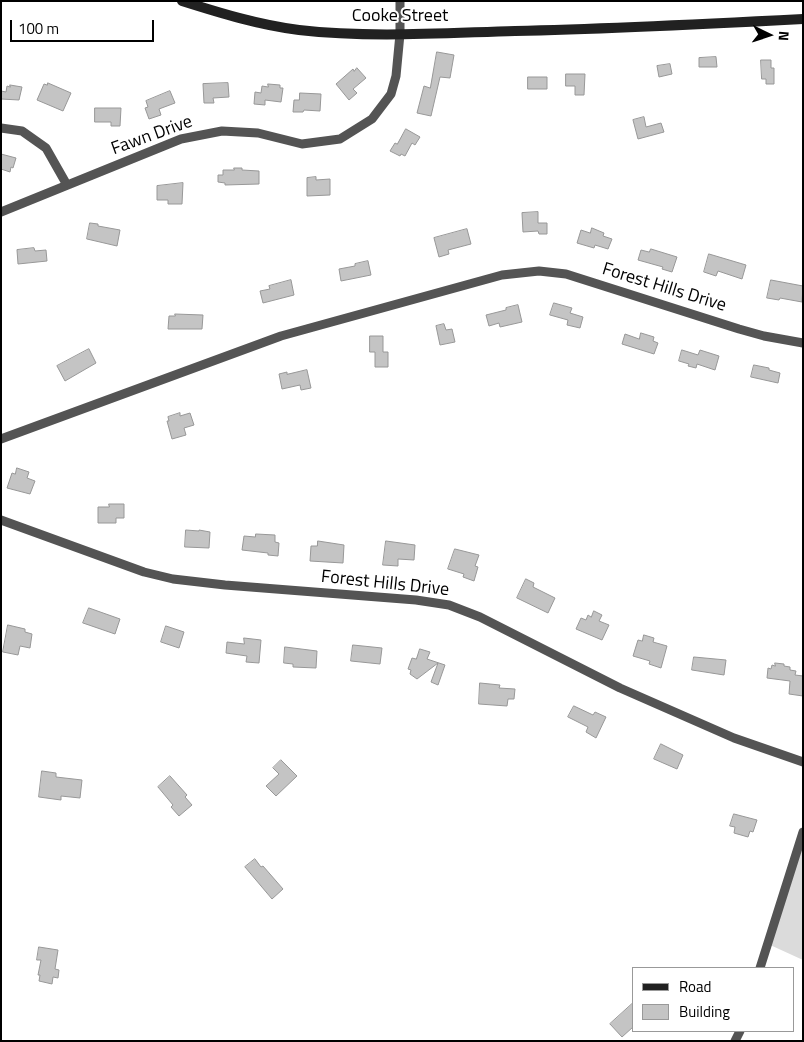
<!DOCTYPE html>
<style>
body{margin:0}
#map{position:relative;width:804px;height:1042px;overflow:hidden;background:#fff;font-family:"Titillium Web",sans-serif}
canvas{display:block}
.frame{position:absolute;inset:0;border:2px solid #000;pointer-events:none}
.legend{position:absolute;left:632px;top:967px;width:162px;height:65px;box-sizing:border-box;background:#fff;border:1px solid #999;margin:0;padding:6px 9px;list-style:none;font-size:15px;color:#000}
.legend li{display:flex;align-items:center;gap:10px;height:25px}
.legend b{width:25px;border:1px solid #999}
.north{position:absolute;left:744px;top:10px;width:50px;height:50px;-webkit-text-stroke:4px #fff;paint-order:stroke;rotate:94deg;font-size:14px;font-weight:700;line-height:20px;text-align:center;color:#000}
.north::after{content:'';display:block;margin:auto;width:18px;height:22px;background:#000;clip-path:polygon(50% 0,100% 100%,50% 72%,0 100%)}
.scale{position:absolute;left:10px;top:20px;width:144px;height:22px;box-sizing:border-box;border:2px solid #000;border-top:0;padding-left:6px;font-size:15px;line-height:18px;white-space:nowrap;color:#000;-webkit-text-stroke:4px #fff;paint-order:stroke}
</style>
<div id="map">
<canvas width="804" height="1042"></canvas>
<div class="frame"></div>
<ul class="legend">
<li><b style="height:6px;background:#212121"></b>Road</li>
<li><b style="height:14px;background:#c4c4c4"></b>Building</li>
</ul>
<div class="north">N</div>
<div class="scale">100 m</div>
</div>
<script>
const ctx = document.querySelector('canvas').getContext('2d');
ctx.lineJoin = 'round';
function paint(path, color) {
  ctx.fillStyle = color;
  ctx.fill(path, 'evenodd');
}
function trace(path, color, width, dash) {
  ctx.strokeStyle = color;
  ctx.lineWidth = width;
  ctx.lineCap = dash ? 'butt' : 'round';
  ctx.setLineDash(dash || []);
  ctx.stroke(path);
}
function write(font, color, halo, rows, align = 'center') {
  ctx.font = font + ' "Titillium Web",sans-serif';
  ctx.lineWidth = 4;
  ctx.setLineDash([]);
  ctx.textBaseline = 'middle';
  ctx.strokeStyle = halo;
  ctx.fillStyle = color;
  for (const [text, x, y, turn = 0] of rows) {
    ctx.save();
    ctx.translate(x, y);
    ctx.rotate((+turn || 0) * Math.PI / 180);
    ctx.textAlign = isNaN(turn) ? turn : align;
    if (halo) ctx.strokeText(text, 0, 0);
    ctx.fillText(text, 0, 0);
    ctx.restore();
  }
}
paint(new Path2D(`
 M803,832V960L768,944Z`), '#dbdbdb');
const building = new Path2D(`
 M437,52L454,55L450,78L440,77L431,116L417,113L424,86L430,88Z
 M716,57L717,67H699V58Z
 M761,60H771V68H774V84H766V79H762Z
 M670,64L672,74L659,77L657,66Z
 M357,68L366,78L353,89L357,93L349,100L336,84L353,69L354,71Z
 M566,74H585L584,95H575V86H566Z
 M528,77H547V89H528Z
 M48,83L71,93L63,111L37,100L44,84L47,85Z
 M228,83L229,97L213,98L214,103H204L203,84Z
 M268,84L280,85V88H283L281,102L265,100V105L254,104L255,92L261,93L262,86L268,87Z
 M10,85L22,87L19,100L1,99V91L6,92L7,86L10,87Z
 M170,91L175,103L159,109L161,115L149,119L145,108L148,107L146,101Z
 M300,93L321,94L320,111L304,110L303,112H293L294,100H299Z
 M95,108H121L120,126H111V122H95Z
 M644,117L646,127L661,123L664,132L638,139L633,120Z
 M406,129L420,137L415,145L412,143L405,156L401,154L400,156L390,151L395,143L397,144Z
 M1,154L16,158L13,168L11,167L10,172L1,169Z
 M234,168H242V170L259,171V184L225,185V183L218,182V175H223V170H234Z
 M316,177V180L330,179V195L307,196V178Z
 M183,183L182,204H168V200H157V186Z
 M538,212V223H547V234H539L538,231L523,232L522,213Z
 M90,223L98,224V226L120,230L117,246L87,239Z
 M592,228L604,233L603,236L612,239L608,249L595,245L594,248L577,243L581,230L590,233Z
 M467,229L471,244L448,250L449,254L439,257L434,238Z
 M34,248L35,251L46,250L47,261L18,264L17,250Z
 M651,249L677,257L672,272L662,269L663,267L638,260L641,250L649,252Z
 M709,254L746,265L742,279L718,271L716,276L704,272Z
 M368,261L371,275L341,281L339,269L355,266V264Z
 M291,280L294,295L263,303L260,291L270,289L269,286Z
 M771,280L803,286L802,302L780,298L779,300L767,298Z
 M554,303L572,308L570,313L583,317L580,328L567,325L568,320L550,315Z
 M518,305L522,322L500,327L499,323L489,326L486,315L506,310V308Z
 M175,314L203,315L202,329H168L169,316H175Z
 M444,324L446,330L452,329L455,342L440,345L436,326Z
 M641,333L654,337L653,341L658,343L654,354L622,344L625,334L639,339Z
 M370,336H383V352H388V367H375V352H370Z
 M89,349L96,363L65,381L57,366Z
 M682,350L698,355L700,350L719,356L715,370L697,364L696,368L688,366L689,364L679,361Z
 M754,365L769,368V370L780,373L778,383L751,377Z
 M307,370L311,388L301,390L300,385L282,389L279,374L287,372V374Z
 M180,413V416L190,413L194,425L184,428L186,435L172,439L167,421H169L168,417Z
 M17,468L29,472L27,478L35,481L30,494L7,488L12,473L15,474Z
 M109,504H124V518H116V523H98V507H109Z
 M186,530L199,531V530L210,532L209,548L185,547Z
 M256,534L275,535V542L279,543L278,556L268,555V553L242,550L244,536L255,537Z
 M318,541L344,545L343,563L310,561L311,546H317Z
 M386,541L415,545L414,560L398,559V566L383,565Z
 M455,549L479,555L475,566L478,567L474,581L463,577L464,574L448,569Z
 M526,579L534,583L533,587L555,598L548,613L517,598Z
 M89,608L120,619L115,634L83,623Z
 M594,611L602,615L599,621L609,625L602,640L576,629L581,618L586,620L588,615L591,617Z
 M8,625L25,629V632L32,634L30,648L20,646L18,655L3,652Z
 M166,626L184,632L179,648L161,642Z
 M644,635L654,638L653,642L667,646L661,668L649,664L650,661L633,656L638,640L642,641Z
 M244,638L261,640L259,663L246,662L247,656L226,653L227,642L244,644Z
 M353,645L382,648L380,664L351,661Z
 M285,647L317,651L316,668L293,667V664L284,663Z
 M420,649L430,652L427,659L445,665L438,685L431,682L438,663L417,679L410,674L411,670L408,669L412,658L416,659Z
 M694,657L726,660L724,675L692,670Z
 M775,663L784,664V666L790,667V670L796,671L795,675L803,676V696L789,694L790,681L767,678L768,668L771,669L772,665L775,666Z
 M480,683L500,685L499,688L515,689L514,699H508L507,706L479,704Z
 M574,706L593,715L595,712L606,717L596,738L586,732L588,727L568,717Z
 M661,744L683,755L677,769L654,759Z
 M281,760L297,776L276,796L266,786L279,774L273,768Z
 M42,771L56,773V777L82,780L80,798L61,796V800L39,797Z
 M170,776L187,795L185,797L192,805L179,816L171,807L173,805L158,787Z
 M734,814L757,820L753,832L750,831L748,837L734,833L735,827L730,826Z
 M255,859L261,867L263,866L283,889L272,899L245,867Z
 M39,947L58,950L55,969L59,970L58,978L53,977L52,984L39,981L40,975H38L41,960H37Z
 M633,1003V1027L622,1037L610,1024Z`);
paint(building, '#c4c4c4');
trace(building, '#989898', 1);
trace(new Path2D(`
 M1,128L22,131L46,148L67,185
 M1,212L181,139L222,131L258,133L302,144L340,139L372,119L391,94L396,76L400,34V1
 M1,439L281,336L502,275L539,271L566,274L739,329L764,336L803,343
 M1,520L144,572L173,579L225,585L416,600L449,605L480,617L620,688L734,738L803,762
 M760,968L803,832
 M735,1041L740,1031`), '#545454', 9);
trace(new Path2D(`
 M182,1C220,13 259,25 299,30C370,38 443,33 515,31C611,29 707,24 803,19`), '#212121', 10);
write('18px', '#000', '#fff', [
 ["Cooke Street",400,17],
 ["Fawn Drive",152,136,-20],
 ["Forest Hills Drive",664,288,17],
 ["Forest Hills Drive",385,584,6]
]);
</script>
